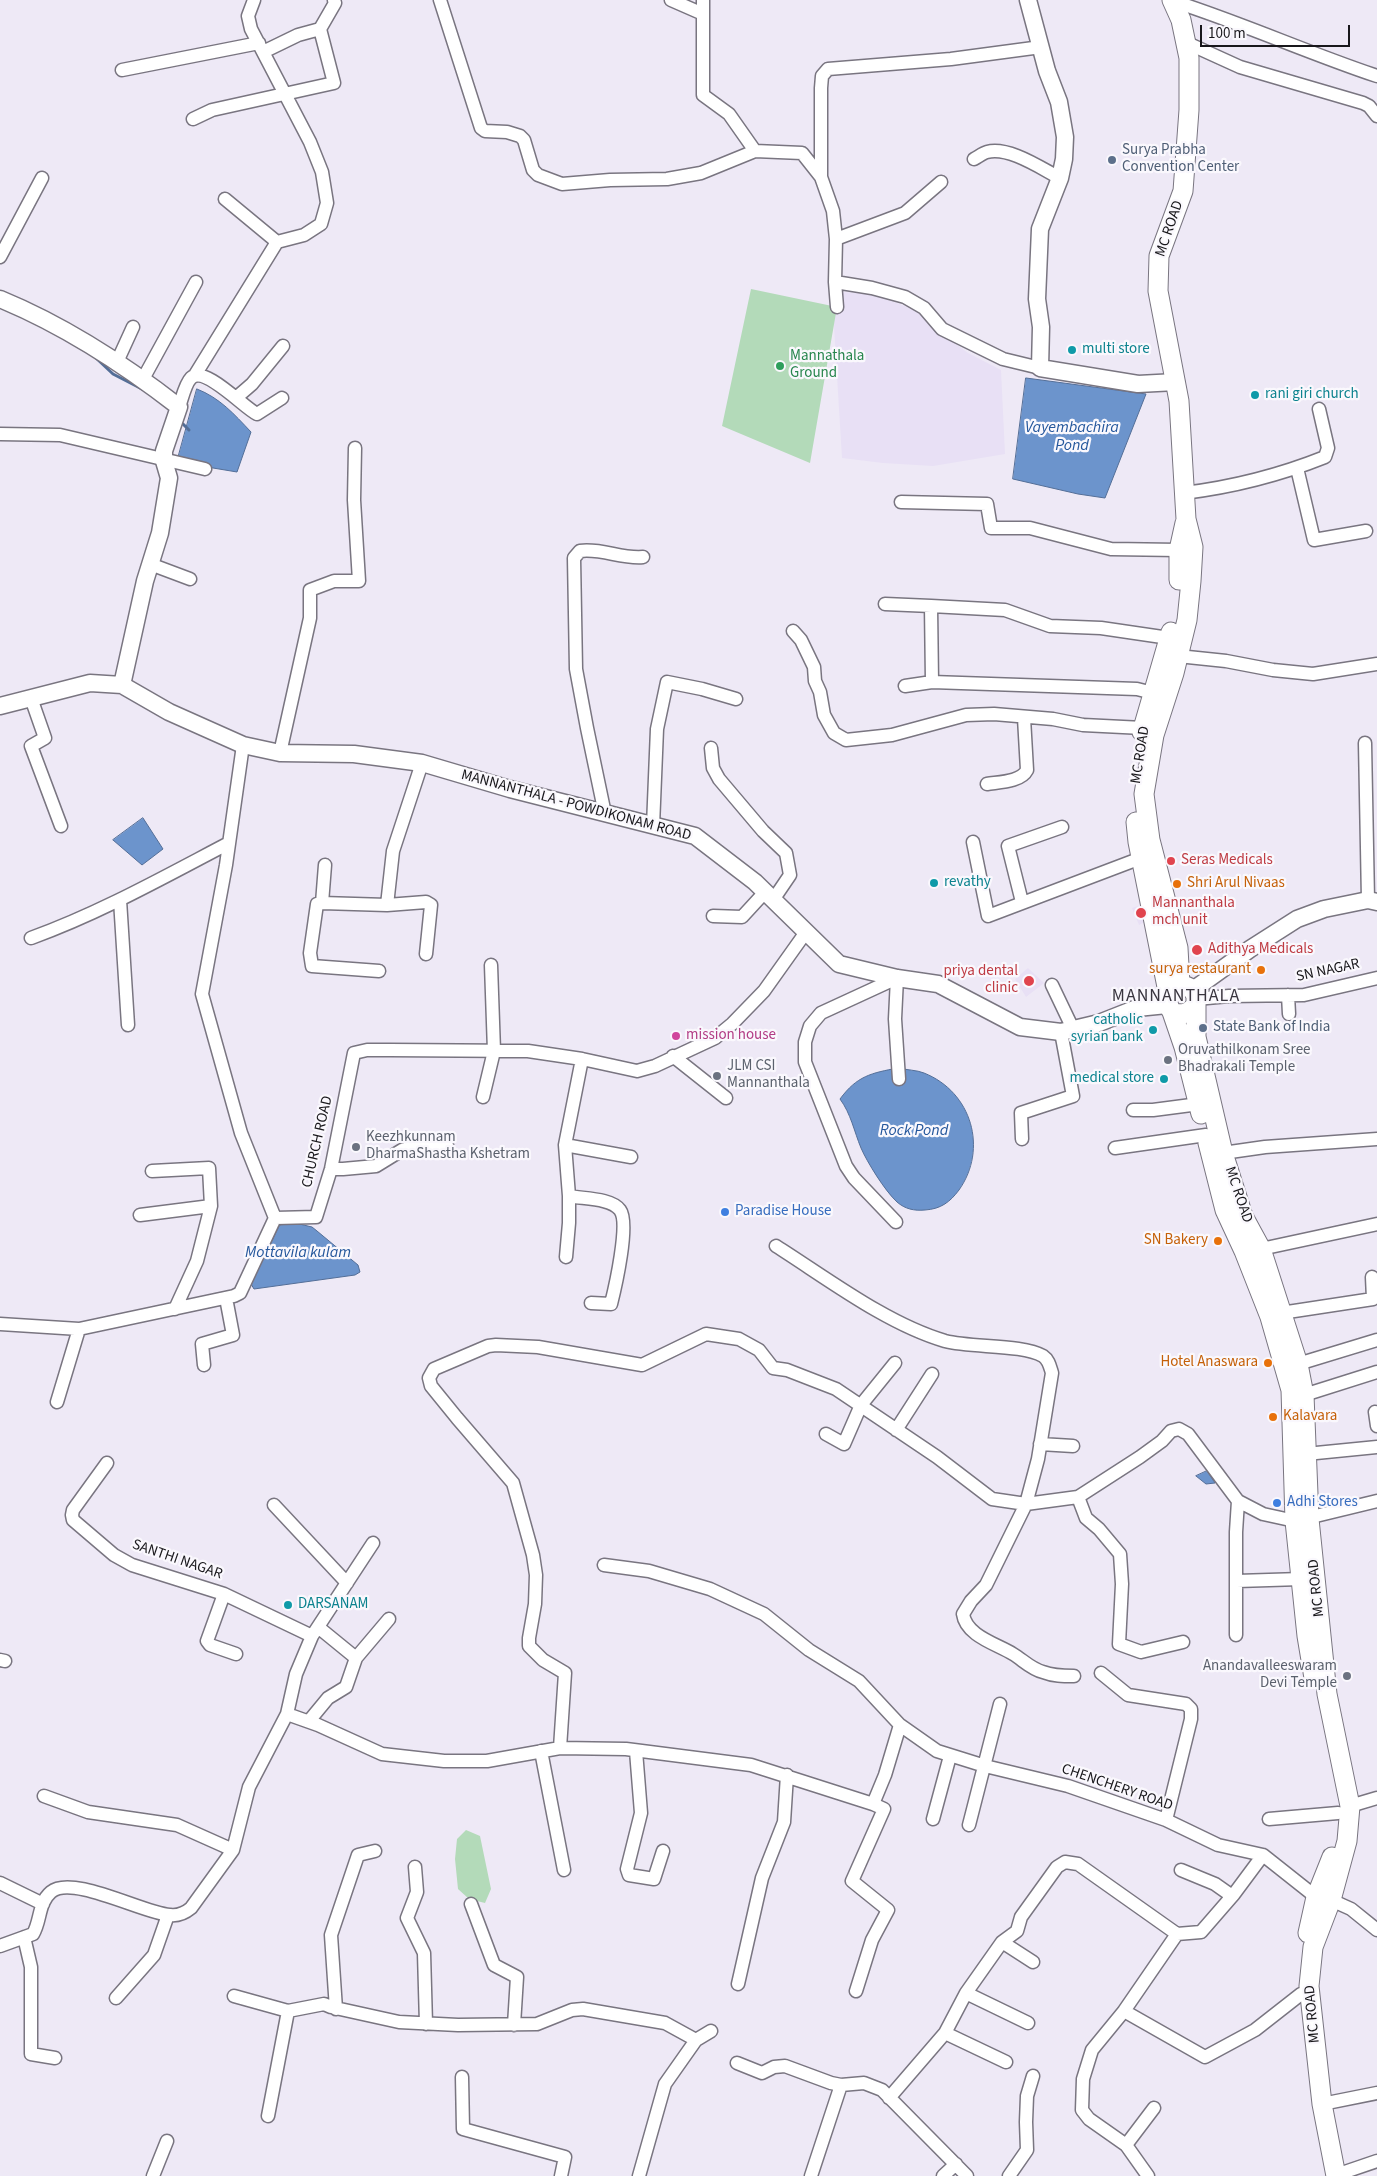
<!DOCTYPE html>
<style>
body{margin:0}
#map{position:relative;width:1377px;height:2176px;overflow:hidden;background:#eee9f6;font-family:"Source Sans 3",sans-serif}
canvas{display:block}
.scale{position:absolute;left:1200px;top:25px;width:150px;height:22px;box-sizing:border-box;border:2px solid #18171b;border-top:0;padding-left:6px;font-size:15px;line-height:18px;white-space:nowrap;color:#18171b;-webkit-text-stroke:4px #faf8fd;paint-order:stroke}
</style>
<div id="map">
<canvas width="1377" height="2176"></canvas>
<div class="scale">100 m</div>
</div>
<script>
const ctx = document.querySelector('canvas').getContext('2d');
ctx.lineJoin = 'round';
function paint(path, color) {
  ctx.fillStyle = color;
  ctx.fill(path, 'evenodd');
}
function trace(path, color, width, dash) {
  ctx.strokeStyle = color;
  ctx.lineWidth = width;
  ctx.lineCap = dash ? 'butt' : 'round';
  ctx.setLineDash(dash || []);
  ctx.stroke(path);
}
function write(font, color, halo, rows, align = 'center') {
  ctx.font = font + ' "Source Sans 3",sans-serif';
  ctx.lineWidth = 4.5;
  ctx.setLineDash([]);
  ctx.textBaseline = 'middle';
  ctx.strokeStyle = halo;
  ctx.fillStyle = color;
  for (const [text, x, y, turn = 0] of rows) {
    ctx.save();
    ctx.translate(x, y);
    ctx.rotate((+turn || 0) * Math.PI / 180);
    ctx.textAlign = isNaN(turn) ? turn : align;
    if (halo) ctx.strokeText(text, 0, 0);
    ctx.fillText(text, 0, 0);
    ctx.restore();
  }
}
paint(new Path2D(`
 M839,292L864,293L892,301L922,313L945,336L968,353L1001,370L1005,454L933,466L883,463L842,458L833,310Z
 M1144,904L1150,919L1139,925L1132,908Z
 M1028,968L1044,983L1026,997L1015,979Z`), '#e8e0f5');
paint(new Path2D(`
 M751,289L837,307L810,463L722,426Z
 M466,1830L480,1836L491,1889L485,1903L469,1899L458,1889L455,1859L457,1839Z`), '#b3dab9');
const water = new Path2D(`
 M1026,378L1146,394L1105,498L1078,494L1013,479Z
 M197,389C220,398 234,414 251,432L237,472L177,462Z
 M143,818L163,849L142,865L113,840Z
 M898,1068C906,1070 917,1070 924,1073C972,1092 988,1149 959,1190C950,1202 941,1209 925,1210C914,1211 905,1209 897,1202C885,1191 867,1162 861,1148C854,1131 851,1114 840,1099C857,1076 871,1073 898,1068Z
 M291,1222L312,1227L317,1231L358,1265L360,1272L355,1275L254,1289L251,1284L279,1226Z
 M1207,1471L1215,1483L1206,1484L1196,1476Z`);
paint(water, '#6c94cc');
trace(water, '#536e97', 1);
trace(new Path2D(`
 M96,358L113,374L142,389
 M183,424L189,430`), '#536e97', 3);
const street = new Path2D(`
 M440,0L481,128L485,131L507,132L520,136L524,140L533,170L538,175L562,184L610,180L667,179L701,173L755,151
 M671,0L703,14
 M703,0V95L729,114L755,151L802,153L821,177
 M1173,1C1242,23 1308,53 1377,76
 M1185,42L1240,67L1363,103L1369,106L1377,116
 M263,52L298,35L320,29
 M122,70L259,43
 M193,119L212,110L334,83L320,29L335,3L334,0
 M974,159C978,157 983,153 987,152C1009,146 1042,169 1060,178
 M225,199L277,242
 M836,239L905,213L941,182
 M0,257L42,178
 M835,282L836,239L833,211L821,177V88L822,76L828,69L951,59L1041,47
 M837,307L835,282L872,288L905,297L924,308L942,329L1003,359L1040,368
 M117,362L133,327
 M195,375L277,242L304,235L321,224L327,203L322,172L310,142L251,29L248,16L254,0
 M143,379L196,282
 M237,397L252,384L283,346
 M179,407C182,399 185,384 191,378C205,365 244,408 257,414L282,398
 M0,434L60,435L205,469
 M1297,468L1314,540L1366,531
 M1184,493C1233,487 1280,475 1325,457L1328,448L1319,409
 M901,502L987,504L991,528H1030L1111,549L1179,550
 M150,564L190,579
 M885,604L931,606
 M793,631L801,640L814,667L815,681L820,692L824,715L834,733L846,740L892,735L966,715L994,714L1053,719L1083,725L1143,728
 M1178,656L1226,661L1273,670L1313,674L1377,664
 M905,686L932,682
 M1153,693L1137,689L932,682L931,606L1005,610L1050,626L1101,628L1169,638
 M31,698L45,738L31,746L61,826
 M1365,743L1368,900
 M243,745L226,865L202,994L241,1133L275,1218
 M711,748L713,768L719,779L763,831L786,853L790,875L773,900
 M280,753L310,618V590L334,581H359L354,500L355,448
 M987,784C999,782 1021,782 1027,770L1024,718
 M605,814L587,728L576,669L574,558L580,551C602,548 621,559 643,557
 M653,826L657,729L667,682L702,689L736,699
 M973,842L988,916L1141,858
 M325,865L322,903L387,905L426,902L431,905L426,954
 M120,900L128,1025
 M1022,902L1008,846L1062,827
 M322,903L317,904L310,953L312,966L379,971
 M387,905L393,851L422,763
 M713,916L742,917L765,892
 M31,938C100,913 164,877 229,843
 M1052,985L1073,1029
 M1288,995L1289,1014
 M1196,999L1229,996L1304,995L1377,978
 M673,1056L726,1098
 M483,1097L494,1051L491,965
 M1133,1110H1153L1199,1104
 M1022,1139L1021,1113L1073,1096L1061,1032
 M565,1145L631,1157
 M1115,1148L1206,1135
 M1223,1153L1265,1147L1377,1139
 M331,1169H343L376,1166L402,1150L415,1146L447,1145
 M152,1171L209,1168L211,1206L197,1261L175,1309
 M569,1196C584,1199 611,1198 620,1210C630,1223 615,1288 611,1304L591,1303
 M140,1215L211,1206
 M275,1218L316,1217L331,1169L354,1053L367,1050H390L528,1051L582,1059L637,1071L655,1066L715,1038L732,1024L764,991L806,932
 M896,1222L854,1178L846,1166L805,1062V1042L810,1026L821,1013L897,978L895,1019L899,1079
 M776,1246C828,1279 887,1324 945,1341C972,1348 1022,1344 1043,1356C1049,1360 1050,1367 1052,1373L1038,1459L1026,1504L986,1585L971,1601L963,1614C966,1636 997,1644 1013,1654C1023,1660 1031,1669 1043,1672C1053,1676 1063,1676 1074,1676
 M1261,1249L1377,1224
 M566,1257L569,1223V1196L565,1145L582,1059
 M1281,1313L1373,1299L1372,1277
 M0,1324L79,1329L234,1296L240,1293L275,1218
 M1298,1364L1377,1340
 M204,1365L202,1344L233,1335L226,1298
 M1304,1395L1377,1372
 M57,1402L79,1329
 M1375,1412L1377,1426
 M896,1430L932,1374
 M826,1434L844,1444L861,1405L895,1363
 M1040,1444L1073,1446
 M1306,1454L1377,1447
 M107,1463L73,1510L72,1515L73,1520L114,1555L132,1565L224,1594L312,1636
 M1078,1497L1086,1518L1099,1529L1120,1554L1122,1584L1119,1644L1141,1652L1183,1642
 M274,1505L347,1583
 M1237,1581L1301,1579
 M224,1594L207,1641L210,1645L236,1654
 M318,1627L356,1658
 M1236,1635V1532L1238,1501
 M0,1660L5,1661
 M1101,1673L1128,1695L1186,1704L1191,1709V1719L1166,1820
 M287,1714L296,1674L312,1636L373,1543
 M309,1721L328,1698L346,1687L356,1658L389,1619
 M900,1725L937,1751L985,1766L1068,1786L1166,1820L1218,1845L1263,1855L1316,1897L1331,1900L1351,1909L1377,1930
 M560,1748L565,1673L543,1660L529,1646V1638L535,1604L536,1575L533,1555L513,1483L457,1418L431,1386L429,1378L434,1369L488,1346L496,1345L538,1347L642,1365L706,1334L739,1339L759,1350L773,1368L787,1370L836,1389L937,1457L992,1499L1026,1504L1078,1497L1140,1457L1162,1441L1171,1431L1179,1429L1188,1434L1238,1501L1263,1514L1295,1521L1377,1501
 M541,1751L564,1870
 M636,1751L641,1813L627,1869L629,1875L654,1879L663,1851
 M44,1796L88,1812L177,1825L233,1850
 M1350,1806L1377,1798
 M933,1819L950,1756
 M1269,1819L1338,1813
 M969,1825L1000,1704
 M415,1867L417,1892L407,1918L424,1953L426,2024
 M1181,1870L1215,1884L1232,1896
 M0,1883L43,1904
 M471,1904L494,1965L517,1977L514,2025
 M24,1937L31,1967V2054L55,2058
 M1002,1942L1033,1962
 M0,1946L33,1934C41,1921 38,1903 51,1892C72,1874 145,1914 170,1915C178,1916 185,1913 191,1908L233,1850L249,1787L287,1714L318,1725L382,1754L444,1761H487L560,1748L626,1749L751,1765L873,1804L885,1775L900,1725L859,1681L809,1650L764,1614L710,1589L649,1571L604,1565
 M738,1984L762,1878L784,1822L787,1775
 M856,1991L872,1940L888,1910L852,1881L884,1809L873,1804
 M966,1993L1028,2023
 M234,1996L288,2011L324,2004L331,2007L399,2022L458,2025L537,2024L572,2010L583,2009L665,2023L696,2040L711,2031
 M116,1998L154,1955L168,1915
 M336,2009L331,1935L358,1855L375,1851
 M1124,2011L1205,2057L1255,2030L1301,1994
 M945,2033L1006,2062
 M737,2063L762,2073L774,2067L785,2066L831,2083L841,2085L864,2083L882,2090L967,2176
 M462,2077L463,2129L565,2157L561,2176
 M889,2098L945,2033L966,1993L1002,1942L1017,1931L1021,1917L1057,1867L1065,1862L1078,1864L1177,1934L1201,1932L1234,1894L1263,1855
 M1322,2104L1377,2093
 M268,2116L288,2011
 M1126,2145L1154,2108
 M1336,2175L1377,2161
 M153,2176L167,2141
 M639,2176L665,2084L696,2040
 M811,2176L841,2085
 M943,2176L956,2164
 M1009,2176L1027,2150L1026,2122L1027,2096L1033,2076
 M1148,2176L1126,2145L1089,2119L1082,2110L1083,2079L1092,2050L1124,2011L1177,1934`);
const secondary = new Path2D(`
 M1028,0L1047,71L1059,102L1065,137L1064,159L1060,178L1040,229L1037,299L1041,327L1040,368L1138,384L1176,382
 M0,299C63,325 125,365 179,407L164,451V461L169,478L160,533L145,581L122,685
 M0,706L90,683L122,685L169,712L243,745L280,753L354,754L422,763L510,789L695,836L755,882L839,964L897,978L938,984L1020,1027L1061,1032L1099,1023L1137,1008L1167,1005
 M1193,990L1250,949L1297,919L1324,909L1368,900L1377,902`);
const primary = new Path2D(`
 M1172,0L1181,20L1189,58V110L1183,191L1159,256L1158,291L1179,401L1186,519L1193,547L1191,581L1187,620L1174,673L1154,735L1144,794L1150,840L1178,948L1180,984
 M1179,580V550L1185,523
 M1142,732L1171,632
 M1136,822L1138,842L1168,992
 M1195,1006C1189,1013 1182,1016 1172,1012L1166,1001C1167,985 1181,981 1193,990L1196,996V1037L1223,1153L1243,1216L1261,1249L1298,1364L1304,1395L1309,1519L1327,1694L1350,1806L1347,1841L1331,1900L1313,1947L1309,1986L1322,2104L1336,2176
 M1172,1012L1184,1047L1201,1114
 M1208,1143L1225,1210L1244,1251L1270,1317L1291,1390L1295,1521L1307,1636L1314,1678
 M1308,1933L1316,1897L1332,1857`);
trace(street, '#797580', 15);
trace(secondary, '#797580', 19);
trace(primary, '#797580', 21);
trace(street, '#fff', 12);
trace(secondary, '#fff', 16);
trace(primary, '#fff', 19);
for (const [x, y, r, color] of [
 [1112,160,5,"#5c6f8a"],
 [1072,350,5,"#0f9aa8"],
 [780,366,5,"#2e9e5b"],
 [1255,395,5,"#0f9aa8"],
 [1171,861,5,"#e0444e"],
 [934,883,5,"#0f9aa8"],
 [1177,884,5,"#e8710a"],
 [1141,913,6,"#e0444e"],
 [1197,950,6,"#e0444e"],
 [1261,970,5,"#e8710a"],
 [1029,981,6,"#e0444e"],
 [1203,1028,5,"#5c6f8a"],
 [1153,1030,5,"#0f9aa8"],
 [676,1036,5,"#d1479c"],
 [1168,1060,5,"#6b7280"],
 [717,1076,5,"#6b7280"],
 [1164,1079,5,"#0f9aa8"],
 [356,1147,5,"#6b7280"],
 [725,1212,5,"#3f7fe0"],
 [1218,1241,5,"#e8710a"],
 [1268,1363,5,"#e8710a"],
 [1273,1417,5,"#e8710a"],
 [1277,1503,5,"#3f7fe0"],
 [288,1605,5,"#0f9aa8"],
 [1347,1676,5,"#6b7280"]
]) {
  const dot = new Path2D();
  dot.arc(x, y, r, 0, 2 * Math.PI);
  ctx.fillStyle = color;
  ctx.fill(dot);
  trace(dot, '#faf8fd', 2);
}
write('15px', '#4e5e75', '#faf8fd', [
 ["Surya Prabha",1122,151],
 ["Convention Center",1122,168],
 ["State Bank of India",1213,1028]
], 'left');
write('15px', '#18171b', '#faf8fd', [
 ["MC ROAD",1170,229,-71],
 ["MC ROAD",1141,755,-81],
 ["MANNANTHALA - POWDIKONAM ROAD",576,806,15],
 ["SN NAGAR",1328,971,-12],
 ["CHURCH ROAD",318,1142,-77],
 ["MC ROAD",1238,1195,71],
 ["SANTHI NAGAR",177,1560,19],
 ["MC ROAD",1317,1588,-96],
 ["CHENCHERY ROAD",1117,1788,19],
 ["MC ROAD",1313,2014,-95]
]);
write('15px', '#0d838f', '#faf8fd', [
 ["multi store",1082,350],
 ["rani giri church",1265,395],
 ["revathy",944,883],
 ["catholic",1143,1021,"right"],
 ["syrian bank",1143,1038,"right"],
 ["medical store",1154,1079,"right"],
 ["DARSANAM",298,1605]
], 'left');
write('15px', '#27864d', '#faf8fd', [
 ["Mannathala",790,357],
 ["Ground",790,374]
], 'left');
write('15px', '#be3a42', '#faf8fd', [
 ["Seras Medicals",1181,861],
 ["Mannanthala",1152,904],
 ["mch unit",1152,921],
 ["Adithya Medicals",1208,950],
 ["priya dental",1018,972,"right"],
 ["clinic",1018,989,"right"]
], 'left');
write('15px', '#c56008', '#faf8fd', [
 ["Shri Arul Nivaas",1187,884,"left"],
 ["surya restaurant",1251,970],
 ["SN Bakery",1208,1241],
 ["Hotel Anaswara",1258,1363],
 ["Kalavara",1283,1417,"left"]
], 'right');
write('15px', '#b23c85', '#faf8fd', [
 ["mission house",686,1036]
], 'left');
write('15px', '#5b616d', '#faf8fd', [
 ["Oruvathilkonam Sree",1178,1051],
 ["Bhadrakali Temple",1178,1068],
 ["JLM CSI",727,1067],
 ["Mannanthala",727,1084],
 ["Keezhkunnam",366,1138],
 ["DharmaShastha Kshetram",366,1155],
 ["Anandavalleeswaram",1337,1667,"right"],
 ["Devi Temple",1337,1684,"right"]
], 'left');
write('15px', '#366cbe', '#faf8fd', [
 ["Paradise House",735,1212],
 ["Adhi Stores",1287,1503]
], 'left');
write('italic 16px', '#25579c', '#faf8fd', [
 ["Vayembachira",1072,428],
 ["Pond",1072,446],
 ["Rock Pond",914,1131],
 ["Mottavila kulam",298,1253]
]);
ctx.letterSpacing = '1px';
write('18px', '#39353f', '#faf8fd', [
 ["MANNANTHALA",1176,997]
]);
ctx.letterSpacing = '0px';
</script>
